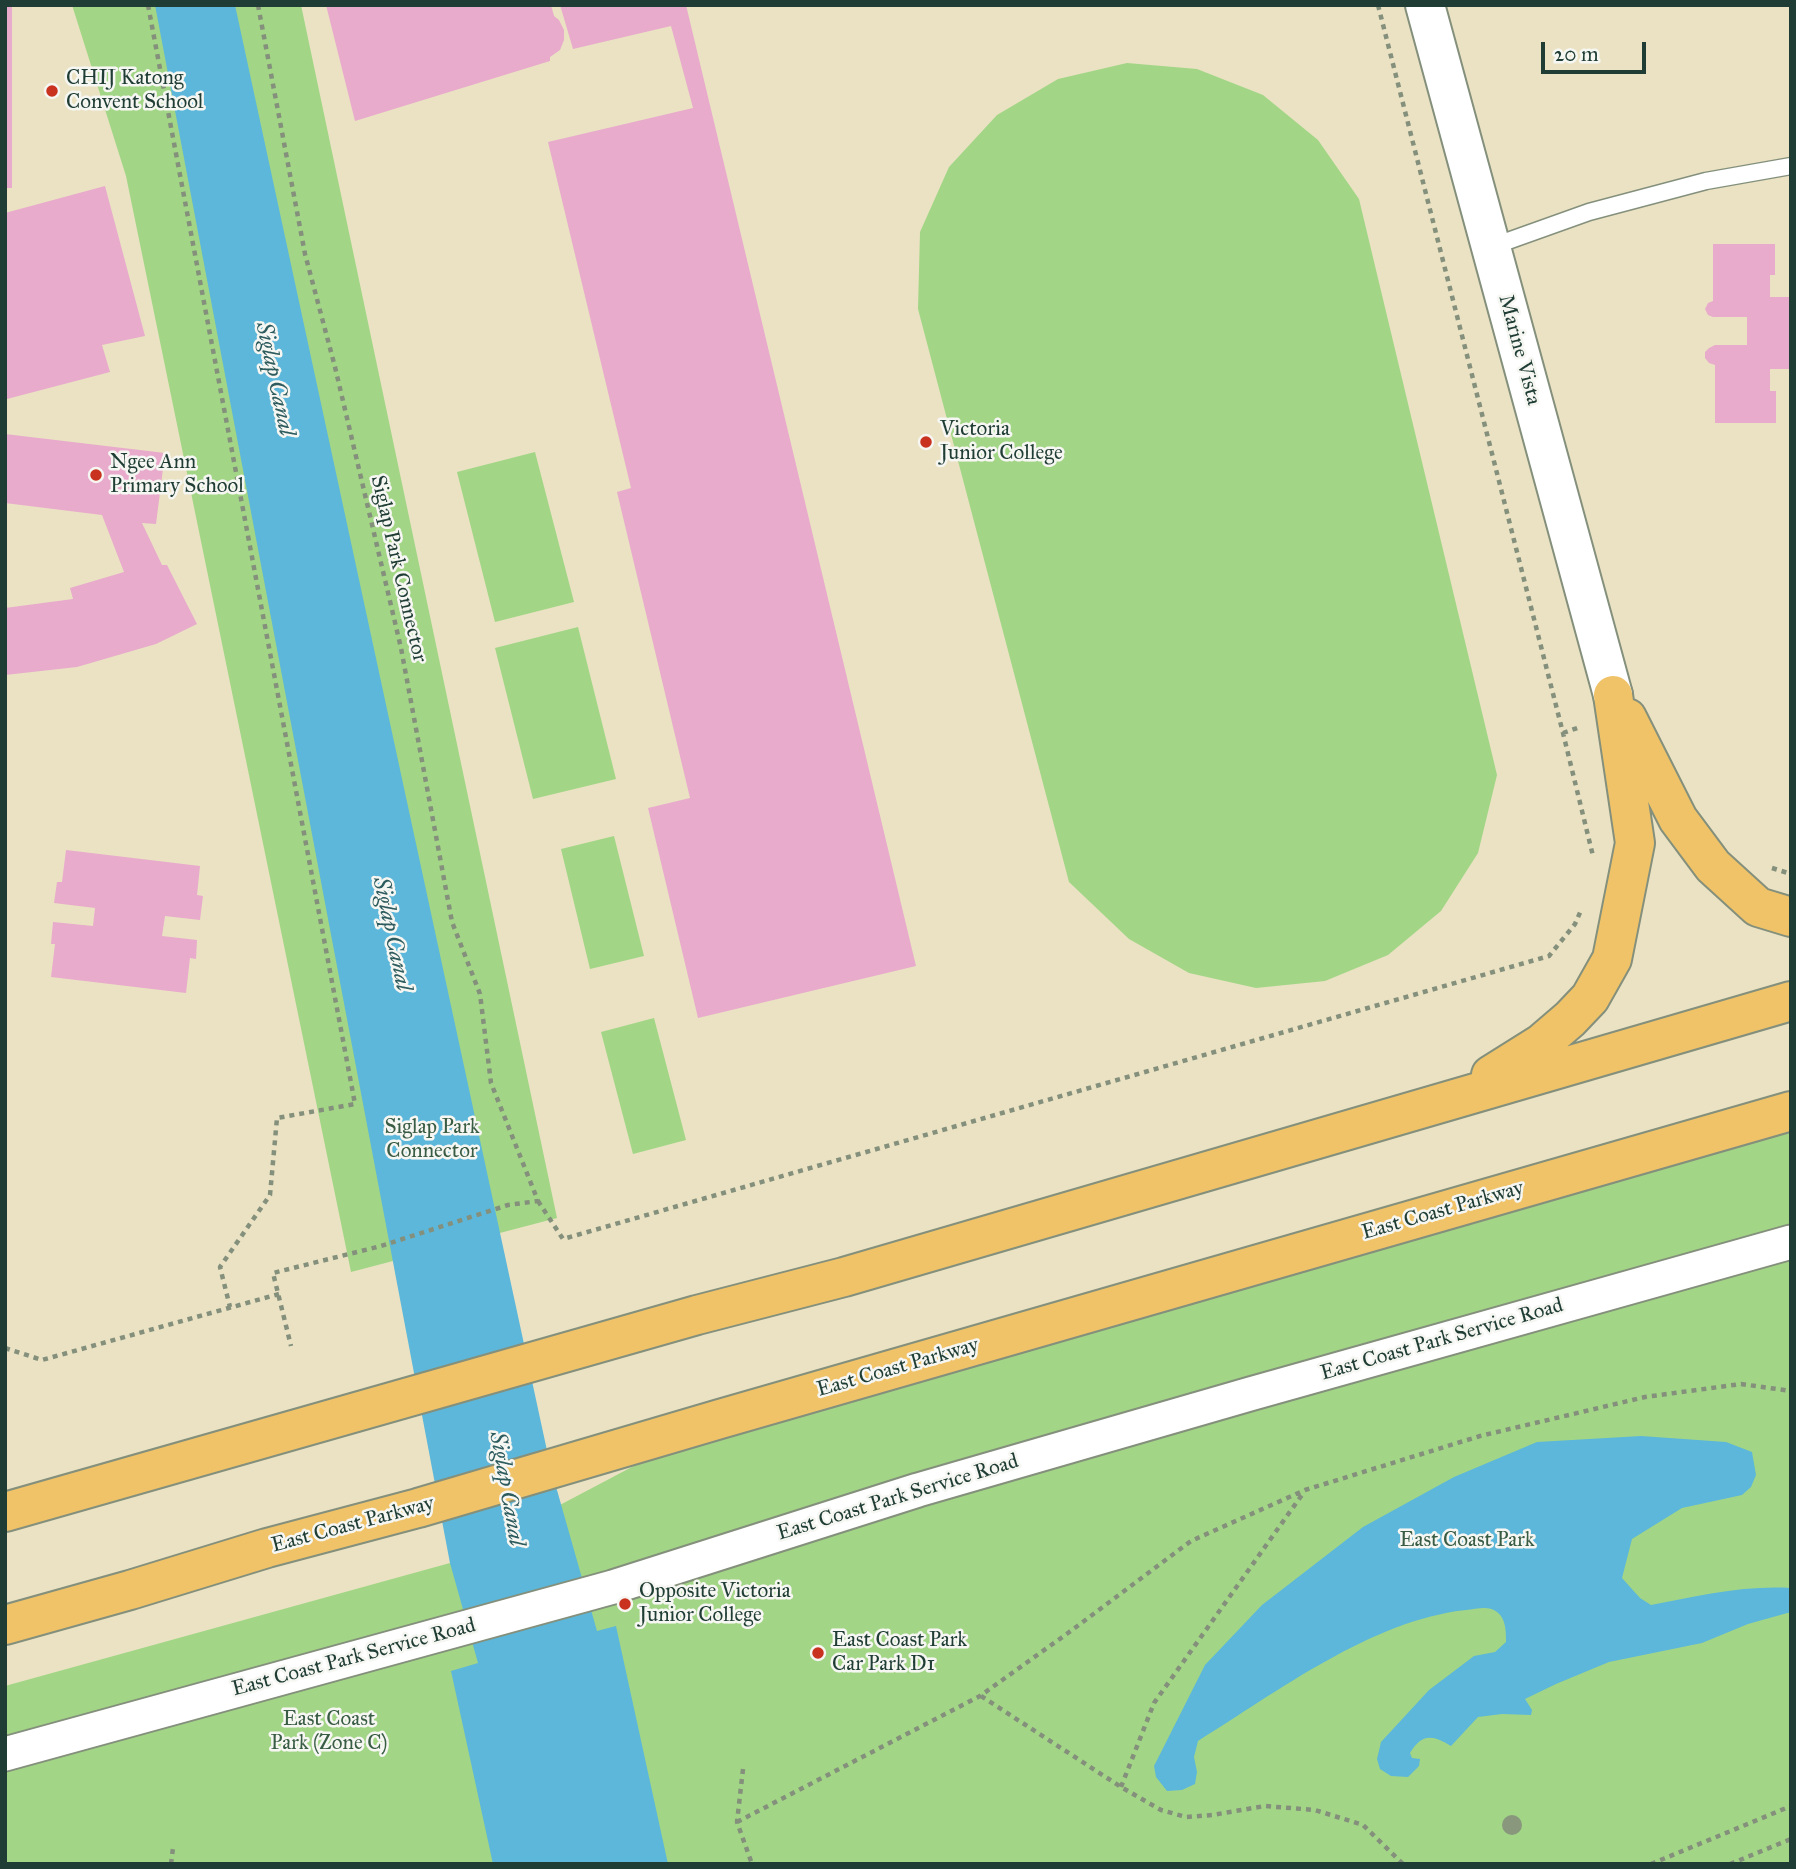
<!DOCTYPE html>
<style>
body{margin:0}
#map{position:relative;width:1796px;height:1869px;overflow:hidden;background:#eae2c3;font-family:"IM FELL Great Primer",serif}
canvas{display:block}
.frame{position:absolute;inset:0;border:7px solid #1f3d34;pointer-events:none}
.scale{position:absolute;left:1541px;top:42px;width:105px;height:32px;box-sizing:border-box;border:4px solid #1f3d34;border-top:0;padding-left:9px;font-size:21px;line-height:24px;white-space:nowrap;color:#1f3d34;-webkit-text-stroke:5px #f6f6f2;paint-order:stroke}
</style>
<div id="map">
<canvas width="1796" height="1869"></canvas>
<div class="frame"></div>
<div class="scale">20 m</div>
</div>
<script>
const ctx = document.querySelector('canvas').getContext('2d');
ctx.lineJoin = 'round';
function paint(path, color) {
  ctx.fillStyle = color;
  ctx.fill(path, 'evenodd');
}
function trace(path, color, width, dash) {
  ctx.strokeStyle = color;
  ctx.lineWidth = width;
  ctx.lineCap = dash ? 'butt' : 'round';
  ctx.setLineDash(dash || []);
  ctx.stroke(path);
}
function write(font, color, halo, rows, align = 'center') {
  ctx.font = font + ' "IM FELL Great Primer",serif';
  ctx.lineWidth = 5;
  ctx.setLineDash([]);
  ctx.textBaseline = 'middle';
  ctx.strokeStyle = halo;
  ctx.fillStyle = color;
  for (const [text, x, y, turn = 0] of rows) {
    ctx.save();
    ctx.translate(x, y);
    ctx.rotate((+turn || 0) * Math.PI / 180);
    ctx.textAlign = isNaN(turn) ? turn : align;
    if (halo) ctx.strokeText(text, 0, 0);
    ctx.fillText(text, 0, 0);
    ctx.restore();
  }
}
paint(new Path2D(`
 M72,5H301L557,1218L351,1272L126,176Z
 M1127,63L1197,69L1263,95L1318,140L1359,199L1497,775L1478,853L1441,911L1388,955L1325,981L1256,988L1189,973L1129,939L1069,882L918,309L920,232L949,167L997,115L1058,79Z
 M535,452L574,602L495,622L457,472Z
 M578,627L616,779L533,799L495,648Z
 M614,836L644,956L590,969L561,849Z
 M654,1018L686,1140L633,1154L601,1032Z
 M1791,1112V1864H5V1686L450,1563L719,1421Z`), '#a2d686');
paint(new Path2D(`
 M155,5H235L551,1469L597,1631L616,1626L668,1864H493L451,1671L478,1663L450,1563Z
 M1641,1436L1726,1442L1752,1452L1756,1475L1751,1487L1742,1495L1682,1508L1632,1539L1622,1578L1640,1598L1651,1605C1697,1596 1744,1585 1791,1588V1612L1748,1624L1702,1643L1609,1662L1556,1684L1525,1699L1532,1710L1531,1715L1502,1714L1478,1717L1451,1746C1433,1735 1422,1733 1410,1753L1412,1758L1420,1759L1419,1766L1408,1777L1391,1776L1380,1769L1377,1759L1381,1742L1429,1690L1474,1656L1495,1652L1506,1642C1506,1631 1506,1619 1497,1612C1488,1605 1477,1609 1466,1610C1372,1620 1277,1692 1198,1741L1194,1757L1197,1772L1195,1784L1182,1790L1167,1791L1156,1777L1154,1766L1205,1665L1262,1605L1363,1527L1454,1477L1537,1442Z`), '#5cb7da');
paint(new Path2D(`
 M5,5H12V188H5Z
 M326,5H551L554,16L559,20L564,30V40L560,50L550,57V61L355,121Z
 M560,5H686L916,966L698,1018L648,808L690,798L617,492L631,488L548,142L693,108L671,26L573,49Z
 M105,186L145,336L102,345L110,372L7,399L5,393V213Z
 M1713,244H1775V275H1770V297H1791V369H1770V391H1776V423H1715V365L1709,363L1705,358V352L1709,348L1715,345H1747V317H1713L1708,315L1705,309L1708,303L1713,301Z
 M5,434L165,453L156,524L142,523L162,565H167L197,624L156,644L77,667L5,675V608L73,599L70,588L124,572L102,515L5,503Z
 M66,850L200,866L197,895L203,896L200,920L165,916L162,936L197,940L196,959L190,958L186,993L51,977L55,944H51L53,922L93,926L95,908L54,903L57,882H62Z`), '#e8abcc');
const service = new Path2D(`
 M1491,247L1589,212L1706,181L1791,166`);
const minor = new Path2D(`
 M5,1754L613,1587L918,1490L1250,1394L1791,1242`);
const tertiary = new Path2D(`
 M1425,5L1613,695`);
const motorway = new Path2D(`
 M1627,718L1678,819L1713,866L1758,907L1791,917
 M1491,1075L1542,1043L1570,1019L1590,998L1612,959L1635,843L1613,695
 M5,1512L697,1315L844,1277L1791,1001
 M5,1625L130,1590L267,1548L418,1508L720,1419L1791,1111`);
trace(service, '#84907c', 19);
trace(minor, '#84907c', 37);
trace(tertiary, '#84907c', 42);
trace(motorway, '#84907c', 42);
trace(new Path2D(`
 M148,5L355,1104L277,1118L270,1195L220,1267L230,1307
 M258,5L305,254L335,367L401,648L452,922L480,994L491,1083L538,1201L508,1205L381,1246L273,1273L291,1346
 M1378,5L1563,733L1593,856
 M1563,733L1580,727
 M1772,868L1791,874
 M538,1201L563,1239L1549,956L1575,924L1582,908
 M5,1348L42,1360L279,1294
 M981,1696L1121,1787L1161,1810L1186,1817L1212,1815L1265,1806L1315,1810L1363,1825L1403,1864
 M743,1769L737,1822L752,1864
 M1121,1787L1154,1703L1304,1492
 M737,1822L980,1696L1068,1633L1191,1541L1305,1490L1480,1436L1645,1397L1741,1384L1791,1391
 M171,1864L173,1848
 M1651,1864L1791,1806
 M1730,1864L1791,1839`), '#84907c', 4.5, [5, 5]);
trace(service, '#fff', 16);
trace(minor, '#fff', 33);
trace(tertiary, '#fff', 38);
trace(motorway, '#f0c369', 38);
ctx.fillStyle = '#89987d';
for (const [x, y] of [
 [1512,1825]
]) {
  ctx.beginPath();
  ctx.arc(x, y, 10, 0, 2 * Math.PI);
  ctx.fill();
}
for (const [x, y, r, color] of [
 [52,91,7,"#c8321e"],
 [926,442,7,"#c8321e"],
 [96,475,7,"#c8321e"],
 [625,1604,7,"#c8321e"],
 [818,1653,7,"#c8321e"]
]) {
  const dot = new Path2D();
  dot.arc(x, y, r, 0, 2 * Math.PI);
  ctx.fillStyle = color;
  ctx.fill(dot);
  trace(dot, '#f6f6f2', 2.5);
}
write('21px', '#1f3d34', '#f6f6f2', [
 ["CHIJ Katong",66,79],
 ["Convent School",66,103],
 ["Victoria",940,430],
 ["Junior College",940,454],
 ["Ngee Ann",110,463],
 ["Primary School",110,487],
 ["Opposite Victoria",639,1592],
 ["Junior College",639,1616],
 ["East Coast Park",832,1641],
 ["Car Park D1",832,1665]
], 'left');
write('21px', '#1f3d34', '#f6f6f2', [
 ["Marine Vista",1519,350,75],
 ["Siglap Park Connector",398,569,77],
 ["East Coast Parkway",1443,1211,-16],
 ["East Coast Park Service Road",1442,1340,-16],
 ["East Coast Parkway",898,1368,-16],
 ["East Coast Park Service Road",898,1498,-17],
 ["East Coast Parkway",353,1525,-15],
 ["East Coast Park Service Road",354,1658,-15]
]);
write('21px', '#395c44', '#f6f6f2', [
 ["Siglap Park",432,1128],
 ["Connector",432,1152],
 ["East Coast Park",1467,1541],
 ["East Coast",329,1720],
 ["Park (Zone C)",329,1744]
]);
write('italic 23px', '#2e5c5e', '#f6f6f2', [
 ["Siglap Canal",274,379,78],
 ["Siglap Canal",391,934,78],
 ["Siglap Canal",506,1489,80]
]);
</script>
